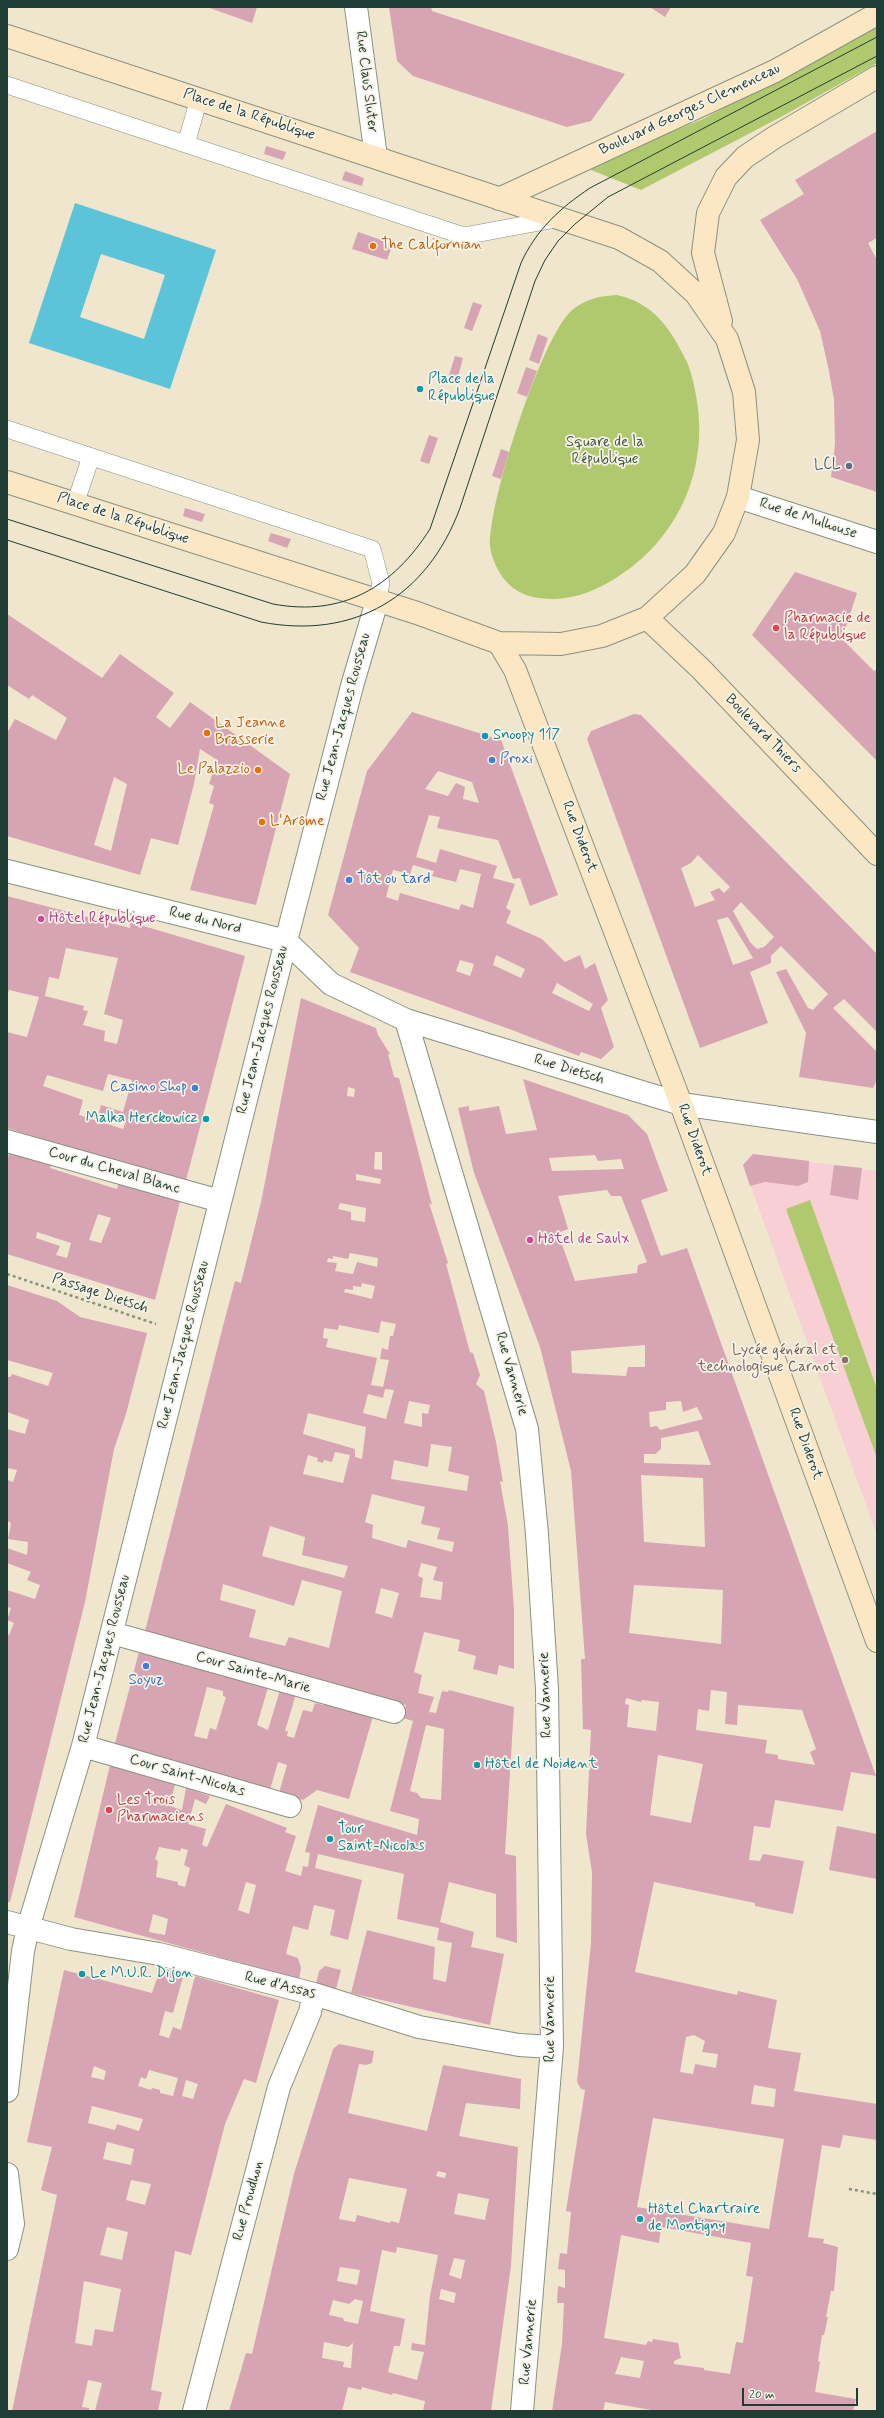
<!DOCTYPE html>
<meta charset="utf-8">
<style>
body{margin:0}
#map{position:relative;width:884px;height:2418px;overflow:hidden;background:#f0e6cd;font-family:Mynerve,sans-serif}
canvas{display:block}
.frame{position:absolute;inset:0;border:8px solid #1f3d34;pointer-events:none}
.scale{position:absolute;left:742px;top:2388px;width:116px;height:18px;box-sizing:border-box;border:2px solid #1f3d34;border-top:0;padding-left:5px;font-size:12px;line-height:14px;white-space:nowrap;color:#1f3d34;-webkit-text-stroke:3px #f7f3e8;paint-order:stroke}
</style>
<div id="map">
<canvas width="884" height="2418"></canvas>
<div class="frame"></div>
<div class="scale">20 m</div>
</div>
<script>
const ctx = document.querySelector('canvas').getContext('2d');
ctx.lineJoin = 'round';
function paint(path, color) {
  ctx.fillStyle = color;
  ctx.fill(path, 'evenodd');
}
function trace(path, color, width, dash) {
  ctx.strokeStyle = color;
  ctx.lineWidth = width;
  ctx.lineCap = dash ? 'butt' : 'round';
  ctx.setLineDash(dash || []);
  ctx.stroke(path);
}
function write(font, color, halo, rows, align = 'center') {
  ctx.font = font + ' Mynerve,sans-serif';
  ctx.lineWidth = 3.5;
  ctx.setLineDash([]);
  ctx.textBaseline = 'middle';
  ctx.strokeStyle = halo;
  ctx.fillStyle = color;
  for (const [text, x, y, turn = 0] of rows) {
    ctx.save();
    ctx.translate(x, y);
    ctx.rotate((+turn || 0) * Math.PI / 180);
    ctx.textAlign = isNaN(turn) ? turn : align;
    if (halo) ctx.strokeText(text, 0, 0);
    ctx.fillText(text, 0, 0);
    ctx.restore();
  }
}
paint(new Path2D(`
 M753,1154L877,1171V1535L743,1165Z`), '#f7cfd4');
paint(new Path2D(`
 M877,25V63L781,117L641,190L591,170L596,163L703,119Z
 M617,295C655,304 670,328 687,362C693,377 696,393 698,409C706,476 675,540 619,576C599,589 579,598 555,599C535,599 518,596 504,579C498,571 491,558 490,546C488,504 541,337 572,310C585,299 600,296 617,295Z
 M810,1200L877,1389V1458L786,1209Z`), '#b1c96e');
paint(new Path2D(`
 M75,203L216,250L170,389L29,343ZM101,254L165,275L144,339L80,317Z`), '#5cc4d9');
paint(new Path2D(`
 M207,7H257L252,23Z
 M389,7H431L432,11L625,74L591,121L567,127L413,76L397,61Z
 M650,7H671L665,17Z
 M877,131V238L868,243L877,260V492L831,477L835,444L834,400L829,371L820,331L797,279L760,220L804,194L795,180Z
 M266,146L286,152L283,160L264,154Z
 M345,171L364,178L362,186L342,180Z
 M358,232L393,244L387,260L352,249Z
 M473,302L482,305L472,331L464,328Z
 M538,334L548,338L539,364L529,360Z
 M455,356L463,358L456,384L447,382Z
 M526,367L537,371L527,397L517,393Z
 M429,435L438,438L429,464L420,461Z
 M501,449L509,452L501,479L492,476Z
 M185,508L205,514L202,522L183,516Z
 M271,533L291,539L287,548L268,541Z
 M795,572L857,593L842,639L874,671L877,669V761L752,635Z
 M7,614L102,678L120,654L174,693L156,717L170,728L190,702L290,774L256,905L190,890L214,805L209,803L214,786L209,784L217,760L200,749L194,784L178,845L151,838L140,875L7,836V733L15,719L56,740L67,718L32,695L29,699L7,685ZM114,777L127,784L111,851L94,845Z
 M412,712L501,740L558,895L530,906L520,878L513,879L498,840L437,828L440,817L429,815L416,857L436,863L440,849L497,866L493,878L515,884L506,908L511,911L506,923L542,939L565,962L580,955L585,969L595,963L608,1000L601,1008L614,1047L601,1059L581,1052L579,1056L512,1030L350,972L359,948L328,915L367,771ZM438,771L472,782L479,803L463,799L465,787L456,783L448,796L425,789ZM413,865L434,871L432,876L456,882L460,869L481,874L473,908L461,904L459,910L400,893L398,901L386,897L393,870L410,874ZM496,955L525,969L521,978L493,965ZM460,960L474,964L470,976L456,971ZM557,983L593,1004L589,1011L552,993Z
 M634,714L641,715L877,954V1032L844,999L833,1008L877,1052V1080L873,1088L799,1077L806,1033L776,972L786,969L808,1008L813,1010L828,994L781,946L771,956V963L750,972L768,1023L700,1048L587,739L591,731ZM698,855L730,887L724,893L719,888L710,892L715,900L695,907L681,868L691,863ZM741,902L774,937L764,947L757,949L750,942L733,911ZM728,917L753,958L733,965L717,920Z
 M7,896L130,928V922L245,956L185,1184L7,1128V1032L27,1037L39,997L9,990L7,995ZM66,948L118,958L104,1014L123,1020L117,1044L104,1041L105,1031L83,1025L88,1011L83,1010L84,1006L45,996L49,977L59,979ZM108,1074L132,1080L123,1112L101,1105L99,1113L126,1121L123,1129L79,1115L83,1100L43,1086L47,1075L103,1091Z
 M301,998L376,1028L378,1035L390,1054H388L394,1077L399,1078L432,1205L429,1203L448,1263L446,1264L470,1352L473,1353L480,1375L476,1384L484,1391L496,1442L503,1482L500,1481L508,1526L514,1610V1669L499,1665L497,1675L473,1669L476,1656L458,1651L460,1640L424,1632L414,1672L422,1675L418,1693L434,1697L429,1712L436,1713L442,1691L448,1692L449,1690L514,1707L505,1854L516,1856L517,1943L496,1937V1894L449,1882L440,1922L474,1932L471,1947L504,1954L490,2025L351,1993L367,1930L435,1947L433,1979L446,1982L452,1943L437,1940L439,1928L397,1919L404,1874L318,1854L315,1868L362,1880L348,1940L330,1935L335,1910L314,1905L308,1930L293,1926L286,1954L298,1958L301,1968L299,1979L74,1917L110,1765L175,1784L170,1806L182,1810L186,1788L210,1796L206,1804L195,1799L188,1824L206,1829L202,1845L207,1847L226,1804L287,1828L285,1832L296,1836L285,1871L301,1876L303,1866L308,1867L310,1853L305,1852L318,1805L417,1835L419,1819L390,1811L413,1721L403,1718L406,1705L324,1681V1683L144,1635L223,1326L235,1281L241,1283L261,1202ZM348,1087L355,1089L354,1097L347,1096ZM375,1152H382V1170L374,1169ZM356,1174L381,1179L380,1184L356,1180ZM340,1203L366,1208L365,1222L351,1220V1212L338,1209ZM350,1253L378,1258L377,1267L357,1262L353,1274L335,1271L337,1263L327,1262L328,1258L333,1259V1256L348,1259ZM362,1283L375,1286L372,1299L344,1292L345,1289L353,1290V1286L361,1287ZM381,1321L396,1324L393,1336H390L388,1350L382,1348L380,1359L389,1360L383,1387L371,1385L377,1358L326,1347L328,1339L323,1338L324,1328L338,1330L339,1325L379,1333ZM385,1389L394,1390L386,1419L363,1413L368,1394L383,1398ZM409,1401L430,1405L428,1414L422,1413V1427L404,1423ZM308,1413L366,1427L362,1459L355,1457V1449L303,1434ZM431,1444L452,1447L448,1471L469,1476L467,1491L391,1479L394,1460L428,1467ZM335,1452L350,1455L343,1483L303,1474L308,1455L318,1458L317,1461L323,1463L324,1460L332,1462ZM372,1494L425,1507L421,1524L440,1528L437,1539L454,1542L452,1552L408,1540L406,1548L372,1538L373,1525L365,1522ZM270,1526L305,1537L302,1555L348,1566L344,1578L262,1556ZM421,1563L437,1567L433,1580L443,1582L441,1600L420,1597L423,1578L418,1576ZM302,1580L342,1591L329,1648L289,1637L285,1646L249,1637L256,1610L220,1600L223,1584L294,1606ZM381,1588L399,1593L392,1618L375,1613ZM426,1725L444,1729L441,1800L421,1798L417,1793L410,1791ZM159,1847L180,1851L181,1848L188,1850L184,1865L190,1868L185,1887L178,1885V1882L156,1877L158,1861L155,1859ZM246,1882L256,1885L249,1914L238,1910ZM153,1914L168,1919L165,1935L149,1932Z
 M523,1079L628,1115L647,1134L668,1191L641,1200L661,1256L687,1248L876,1776L851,1772L843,1811L775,1800L770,1828L754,1826L749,1860L760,1861L763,1854L804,1861L793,1914L755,1906V1903L654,1882L635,1972L737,1995L738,1991L777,2000L768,2048L801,2053L794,2091L877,2104V2140L843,2135L840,2148L822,2145L808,2237L824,2239L823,2243L838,2247L834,2291H831L826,2317H828L824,2335H822L818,2361L820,2362L815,2392L856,2399L853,2411H657L605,2402L603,2411H552L562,2344L564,2303H557L558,2286L565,2288V2270L558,2269L560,2253L567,2254L571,2212L566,2211L585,2090L581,2089L577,2082L591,1943L592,1872L586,1834L591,1730L583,1729L581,1659H585L571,1471L540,1347L474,1173L458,1108L469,1106V1111L499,1106L506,1134L537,1130ZM595,1155L598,1161L621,1159L624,1169L552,1171L549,1158ZM607,1190L611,1196H621L647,1262L638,1265L637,1273L575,1281L558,1233L568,1229L558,1196ZM645,1345V1367H628L626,1376L572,1373L571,1351ZM681,1401L683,1412L697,1407L703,1419L660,1430L657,1426L650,1427L649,1412L666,1410V1402ZM698,1431L711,1465L644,1463V1454H655L661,1449V1438ZM641,1475L703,1478L705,1547L644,1542ZM634,1585L723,1590L721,1644L629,1633ZM711,1690L727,1692L725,1724L737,1725L738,1705L802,1710L816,1749L810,1752L815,1765L778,1759V1755L765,1753L767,1740L696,1730L698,1709L709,1711ZM626,1698L641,1702L642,1700L659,1702L656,1731L627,1727L629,1705L625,1704ZM658,1755L703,1764L691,1823L650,1815ZM694,2035L705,2041L702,2052L718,2054L716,2068L695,2064L693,2074L680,2072L686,2037ZM754,2085L776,2089L774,2107L751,2104ZM653,2118L784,2139L769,2229L637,2207ZM661,2227L751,2243L746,2276L753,2277L743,2343L736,2342L730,2374L704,2370V2368L674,2364V2361L681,2358L678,2343L653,2339L652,2342L648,2341L646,2345L604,2338L621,2235L659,2243ZM621,2357L644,2361L640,2378L615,2374Z
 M10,1151L52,1164L50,1168L107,1186L117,1189L121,1176L182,1194L155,1300L7,1254V1160ZM98,1214L111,1218L101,1243L89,1240ZM37,1232L71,1243L67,1258L56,1255L60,1246L36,1238Z
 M753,1154L809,1161L808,1182L798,1186L765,1182L750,1186L743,1165Z
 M834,1165L862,1168L858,1200L830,1195Z
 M7,1285L57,1301L80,1317L147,1333L126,1414L114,1449L85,1602L10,1902H7V1634L9,1635L14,1623L7,1620L11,1608L7,1607V1590L35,1599L40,1585L27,1580L31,1572L7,1563V1548L27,1555L28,1542L8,1539L11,1523L7,1521V1485L8,1480L13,1482L17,1470L7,1468V1429L25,1434L29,1420L7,1412V1377H10L12,1374L48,1386L53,1373L7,1360Z
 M139,1652L269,1684L257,1725L268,1730L280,1690L296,1694L285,1731H288L287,1736L294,1738L303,1710L312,1712L315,1703L323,1705L325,1699L374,1713L349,1799L317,1790L303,1800L279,1793L287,1765L278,1762L270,1790L114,1747ZM207,1687L223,1691V1696L226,1697L216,1730L210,1728L207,1739L194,1736Z
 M837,1826L877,1834V1879L829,1870Z
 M325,1966L341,1970L336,1989L316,1984L319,1971Z
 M161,1967L184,1973L173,2013L165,2011L159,2035L169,2038L173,2027L181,2030L195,1976L279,2000L256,2083L244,2079L225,2124L191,2255L175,2251L151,2390L162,2392L158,2411H95L102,2383L88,2380L82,2407L89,2408V2411H12L57,2195L41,2190L52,2147L27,2142L64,1970L152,1993ZM94,2066L106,2071L104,2080L91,2077ZM149,2070L178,2078L173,2096L160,2093V2090L152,2088L151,2090L138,2086L141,2077L146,2079ZM186,2080L198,2084L193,2099L182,2096ZM92,2106L143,2119L139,2131L117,2124L115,2130L88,2123ZM107,2142L134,2149L131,2165L103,2159ZM131,2180L151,2184L145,2205L126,2200ZM107,2227L128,2232L122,2260L100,2255ZM84,2281L121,2289L113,2332L95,2329L92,2346L75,2343Z
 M339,2044L374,2051L372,2063L366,2065L359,2064L348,2113L427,2131L443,2065L521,2079L520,2109L466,2103L459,2136L518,2147L511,2266L491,2411H423L425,2401L393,2393L392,2395L362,2387L361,2390L348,2387L342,2411H229L246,2353L252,2354L294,2174L333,2049ZM438,2171L446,2173L445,2178L436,2176ZM349,2178L407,2189L399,2223L391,2221L390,2223L357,2215L355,2222L339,2219ZM458,2193L489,2199L485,2220L454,2214ZM397,2247L438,2255L430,2296L425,2345L412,2343L411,2350L424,2352L417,2380L388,2372L394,2346H400L405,2319L370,2311L382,2250L396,2253ZM454,2258L465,2260L461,2279L449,2275ZM340,2267L360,2270L357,2285L337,2281ZM441,2289L456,2293L454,2303L439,2299ZM355,2299L363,2301L358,2324L344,2321L343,2318L329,2315L333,2300L349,2304ZM324,2342L348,2347L353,2343L351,2368L343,2367L344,2362L322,2358Z`), '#d7a4b4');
const lane = new Path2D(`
 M7,85L464,236L561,218
 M186,144L199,99
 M7,429L372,549L381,583L377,601
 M75,504L91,457`);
const street = new Path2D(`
 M356,7L376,157
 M738,497L877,542
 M7,871L286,941L331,984L406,1020L681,1104L877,1132
 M406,1020L527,1429L537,1534L547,1689L552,2047L522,2411
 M7,1141L220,1201
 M112,1633L394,1712
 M83,1746L290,1806
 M7,1922L71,1939L159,1954L314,1994L419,2027L519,2045L552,2047
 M7,2091L23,1951L28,1928L83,1746L286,941L352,686L377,601
 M7,2174L13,2224L7,2249
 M194,2411L279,2087L310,2012L314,1994`);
const secondary = new Path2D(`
 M7,36L619,238L660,261L696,294L727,339L744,392L748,440L738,497L724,533L695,574L647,618L602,636L561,644L499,643L417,613L7,482
 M499,199L775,71L877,14
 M721,321L703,253L708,213L726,177L745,157L775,137L877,77
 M647,618L701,669L877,854
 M499,643L515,670L681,1104L877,1641`);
trace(lane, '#889280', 18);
trace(street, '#889280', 24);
trace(secondary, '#889280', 24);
trace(new Path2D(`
 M7,1274L156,1324
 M849,2189L877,2194`), '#889280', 2.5, [3, 3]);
trace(lane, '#fff', 17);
trace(street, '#fff', 22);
trace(secondary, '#fbe7c3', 22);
trace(new Path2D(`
 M7,519L273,604C343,617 393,587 430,529L521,263C536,230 560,208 590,188L877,37
 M7,540L261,622C354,640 427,597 460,508L535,281L545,260L558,241L575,224L608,197L877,56`), '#1f3d34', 1);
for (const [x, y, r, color] of [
 [373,246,4,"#e8710a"],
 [420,389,4,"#0f9aa8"],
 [849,466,4,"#5c6f8a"],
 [776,628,4,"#e0444e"],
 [207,733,4,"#e8710a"],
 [485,736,4,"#0f9aa8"],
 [492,760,4,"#3f7fe0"],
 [258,770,4,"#e8710a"],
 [262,822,4,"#e8710a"],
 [349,880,4,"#3f7fe0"],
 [41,919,4,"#d1479c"],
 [195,1088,4,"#3f7fe0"],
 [206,1119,4,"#0f9aa8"],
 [530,1240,4,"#d1479c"],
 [845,1360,4,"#8d6e63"],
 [146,1666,4,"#3f7fe0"],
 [477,1765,4,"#0f9aa8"],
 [109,1810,4,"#e0444e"],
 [330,1839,4,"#0f9aa8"],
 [82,1974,4,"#0f9aa8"],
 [640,2219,4,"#0f9aa8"]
]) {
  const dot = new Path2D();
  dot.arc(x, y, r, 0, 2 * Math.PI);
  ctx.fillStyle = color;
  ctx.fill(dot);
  trace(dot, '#f7f3e8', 1.5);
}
write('15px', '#1f3d34', '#f7f3e8', [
 ["Rue Claus Sluter",366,82,83],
 ["Boulevard Georges Clemenceau",690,110,-25],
 ["Place de la République",249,115,18],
 ["Place de la République",123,519,18],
 ["Rue de Mulhouse",808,519,18],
 ["Rue Jean-Jacques Rousseau",344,717,-75],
 ["Boulevard Thiers",763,734,46],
 ["Rue Diderot",579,837,69],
 ["Rue du Nord",205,921,14],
 ["Rue Jean-Jacques Rousseau",263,1030,-76],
 ["Rue Dietsch",569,1070,17],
 ["Rue Diderot",694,1140,70],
 ["Cour du Cheval Blanc",114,1171,16],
 ["Passage Dietsch",100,1294,18],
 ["Rue Jean-Jacques Rousseau",184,1345,-76],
 ["Rue Vannerie",511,1374,74],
 ["Rue Diderot",805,1444,70],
 ["Rue Jean-Jacques Rousseau",105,1659,-76],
 ["Cour Sainte-Marie",253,1673,16],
 ["Rue Vannerie",546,1695,-92],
 ["Cour Saint-Nicolas",187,1776,16],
 ["Rue d'Assas",280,1986,14],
 ["Rue Vannerie",551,2019,-90],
 ["Rue Proudhon",249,2201,-75],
 ["Rue Vannerie",529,2342,-85]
]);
write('15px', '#c56008', '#f7f3e8', [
 ["The Californian",381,246],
 ["La Jeanne",215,724],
 ["Brasserie",215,741],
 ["Le Palazzio",250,770,"right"],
 ["L'Arôme",270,822]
], 'left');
write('15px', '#0d838f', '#f7f3e8', [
 ["Place de la",428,380],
 ["République",428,397],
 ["Snoopy 117",493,736],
 ["Malka Herckowicz",198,1119,"right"],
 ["Hôtel de Noident",485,1765],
 ["Tour",338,1830],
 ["Saint-Nicolas",338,1847],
 ["Le M.U.R. Dijon",90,1974],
 ["Hôtel Chartraire",648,2210],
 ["de Montigny",648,2227]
], 'left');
write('15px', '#3c5940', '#f7f3e8', [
 ["Square de la",605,443],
 ["République",605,460]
]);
write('15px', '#4e5e75', '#f7f3e8', [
 ["LCL",841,466]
], 'right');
write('15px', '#be3a42', '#f7f3e8', [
 ["Pharmacie de",784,619],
 ["la République",784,636],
 ["Les Trois",117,1801],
 ["Pharmaciens",117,1818]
], 'left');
write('15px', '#366cbe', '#f7f3e8', [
 ["Proxi",500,760],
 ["Tôt ou tard",357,880],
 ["Casino Shop",187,1088,"right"],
 ["Soyuz",146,1681,"center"]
], 'left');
write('15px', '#b23c85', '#f7f3e8', [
 ["Hôtel République",49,919],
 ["Hôtel de Saulx",538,1240]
], 'left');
write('15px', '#785e54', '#f7f3e8', [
 ["Lycée général et",837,1351],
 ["technologique Carnot",837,1368]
], 'right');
</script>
